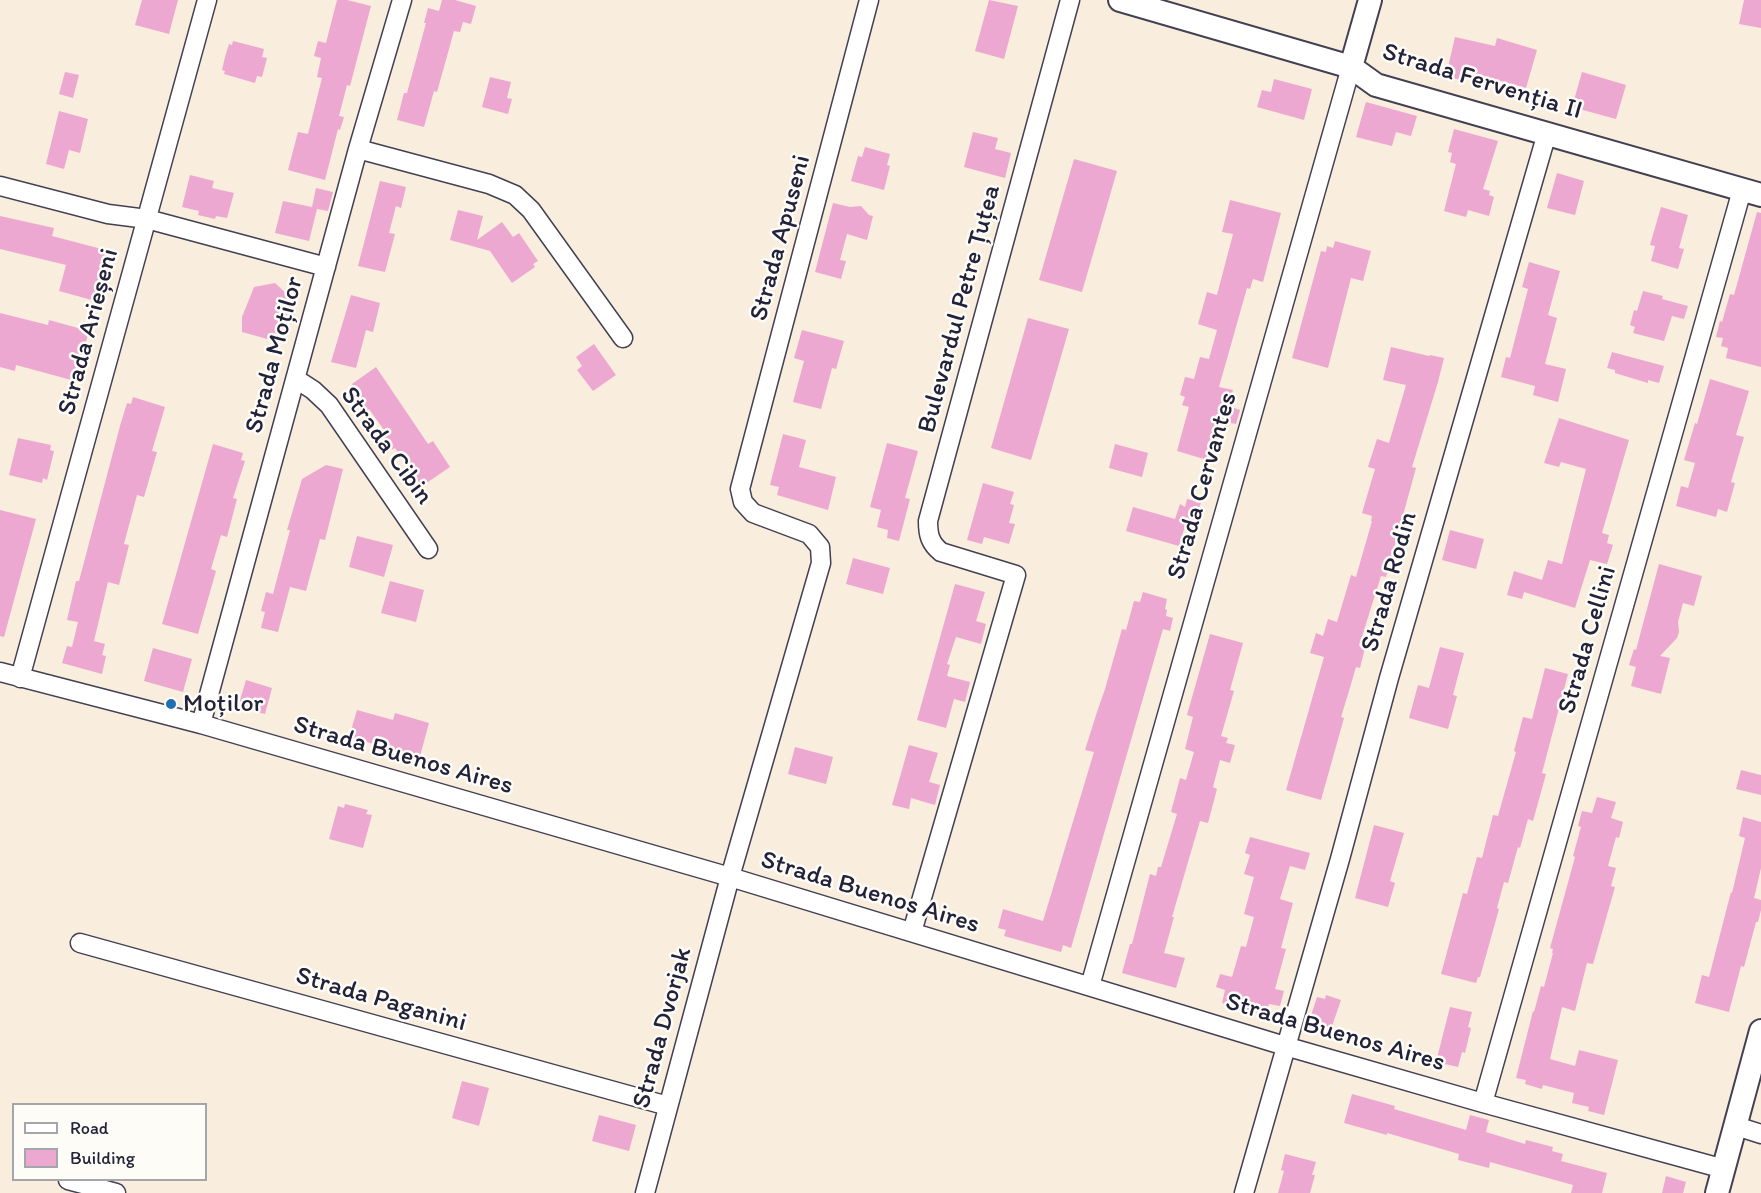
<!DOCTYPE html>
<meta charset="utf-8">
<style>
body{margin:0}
#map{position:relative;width:1761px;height:1193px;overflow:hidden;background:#f9eddd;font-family:Itim,sans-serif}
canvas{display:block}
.legend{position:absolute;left:12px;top:1103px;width:195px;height:78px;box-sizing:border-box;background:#fdfcf7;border:2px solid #a5a5ac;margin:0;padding:8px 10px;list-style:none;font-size:18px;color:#22223b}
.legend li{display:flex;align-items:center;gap:12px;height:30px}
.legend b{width:30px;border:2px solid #a5a5ac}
</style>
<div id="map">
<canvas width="1761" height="1193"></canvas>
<ul class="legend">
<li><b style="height:8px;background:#fff"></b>Road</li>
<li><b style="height:16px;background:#eca8d0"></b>Building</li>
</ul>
</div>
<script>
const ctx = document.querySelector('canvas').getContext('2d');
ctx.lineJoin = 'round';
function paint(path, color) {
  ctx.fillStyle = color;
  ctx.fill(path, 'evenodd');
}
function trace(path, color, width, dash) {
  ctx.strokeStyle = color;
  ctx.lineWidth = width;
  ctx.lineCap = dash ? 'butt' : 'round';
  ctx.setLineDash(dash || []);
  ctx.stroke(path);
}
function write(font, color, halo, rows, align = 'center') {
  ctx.font = font + ' Itim,sans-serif';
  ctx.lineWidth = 5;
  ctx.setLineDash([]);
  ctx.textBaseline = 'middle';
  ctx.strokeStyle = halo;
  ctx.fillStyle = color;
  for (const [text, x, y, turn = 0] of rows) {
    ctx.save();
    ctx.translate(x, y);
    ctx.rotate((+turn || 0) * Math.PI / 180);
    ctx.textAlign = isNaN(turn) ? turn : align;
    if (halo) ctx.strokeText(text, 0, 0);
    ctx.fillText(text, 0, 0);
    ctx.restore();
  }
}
paint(new Path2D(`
 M142,0H178L169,34L135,25Z
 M337,0H347L371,6L350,86L347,85L339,116L344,117L340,130L338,129L325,180L288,170L298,132L308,134L322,78L317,77L321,58L314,56L318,41L326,43Z
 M442,0H455L476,6L471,24L463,22L460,32L454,31L437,92L434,91L424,127L397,120L404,93H407L426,23H424L428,8L439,11Z
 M989,0L1018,6L1004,59L975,51Z
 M1744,0H1761V28L1739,24Z
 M1455,37L1495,46L1497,38L1537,50L1526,88L1473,73L1472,78L1460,75V80L1446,76Z
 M233,41L264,49L262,57L267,58L262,77L257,76L255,83L224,74L225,71L222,70L225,57L229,44L232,45Z
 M65,72L79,75L73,98L59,94Z
 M1582,72L1626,85L1616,119L1572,107Z
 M490,77L511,82L507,98L512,99L508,114L482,107Z
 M1274,79L1312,89L1304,120L1257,107L1262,90L1271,92Z
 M1366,102L1417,116L1411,136L1396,132L1392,146L1356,137Z
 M59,111L88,119L80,153L69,150L64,169L46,164Z
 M1454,129L1498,141L1483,189L1490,191L1489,195L1494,197L1489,216L1468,210L1466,217L1444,211L1456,164L1450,162L1452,153L1448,152Z
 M973,132L998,138L995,149L1011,153L1005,178L964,167Z
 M865,147L890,154L887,165L890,166L884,190L851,181L858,156L862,157Z
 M1074,159L1117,171L1082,292L1039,280Z
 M1557,173L1584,181L1575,215L1547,208Z
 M190,175L214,181L212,188L234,193L227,218L216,216L215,219L198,215L199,211L182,207Z
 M380,181L406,187L401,208L396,206L389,233L395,234L385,272L358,266Z
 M316,188L333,192L328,211L317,209L309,241L275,233L283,201L312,207Z
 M1230,200L1281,213L1263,282L1253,279L1250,289L1247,288L1219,387L1233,390L1228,406L1240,410L1236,424L1226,422L1214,462L1177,451L1189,407L1182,405L1185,397L1180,395L1185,377L1194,379L1200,357L1209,359L1217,330L1198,324L1207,292L1217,295L1233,234L1222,232Z
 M833,203L850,207L861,206L869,215L873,216L867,240L847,234L840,260L846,261L841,279L815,272Z
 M1661,207L1688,215L1679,248L1684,249L1678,269L1651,261L1655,246L1650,245Z
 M458,210L483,216L477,240L502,222L513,237L519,233L538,261L533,264L535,267L512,283L490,251L450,240Z
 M1757,212L1761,213V367L1726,358L1728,348L1721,346L1723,338L1716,337L1720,321L1722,322L1730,294L1734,295Z
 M0,216L54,228L52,236L113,252L99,302L59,291L66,265L0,249Z
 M1335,241L1371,251L1363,281L1351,278L1328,368L1292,358L1321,251L1326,252L1327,246L1333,248Z
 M1529,262L1560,271L1548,315L1557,318L1545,364L1566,369L1558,402L1533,395L1535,386L1501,377L1506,357L1510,358L1528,289L1522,287Z
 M275,283L290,297L285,329L278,342L242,332V317L254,287Z
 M1643,291L1663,296L1662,299L1688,306L1684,319L1672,316L1664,341L1633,333L1635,327L1630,325L1634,310L1637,311Z
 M351,295L380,303L373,332L366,330L356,368L331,362Z
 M0,313L48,325L49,320L89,331L75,381L16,365L15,371L0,367Z
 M1028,318L1069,329L1031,460L991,448Z
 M802,330L844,341L836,369L832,368L821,409L793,402L804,361L794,358Z
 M594,344L616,375L593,391L577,370L582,366L576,357Z
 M1391,347L1429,356L1430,355L1444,358L1438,382L1412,467L1416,468L1386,577L1381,576L1359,646L1365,648L1360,668L1356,667L1349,691L1341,717L1344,718L1321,800L1286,790L1324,657L1310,653L1316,633L1323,636L1328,619L1337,622L1351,575L1356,577L1372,521H1371L1372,516L1362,513L1375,469L1368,467L1377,439L1389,443L1406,385L1383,380Z
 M1612,352L1664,366L1659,383L1648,380V383L1615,373V370L1607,368Z
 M376,367L428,444L433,441L450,467L422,486L416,478L414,480L406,470L409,468L395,448L391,450L380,433L384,430L369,409L366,412L354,395L357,392L352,384Z
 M1710,379L1749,391L1736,435L1744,437L1731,482L1735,483L1727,512L1718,509L1716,517L1676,506L1681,486L1688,488L1695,463L1684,460L1695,423L1697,424Z
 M133,397L165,407L152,451L157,452L144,497L137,495L124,544L129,545L119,585L108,582L94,641L105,644L102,655L106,656L102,674L62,663L67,646L72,647L78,622L67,620L76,581H79L120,426L127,403L131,404Z
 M1559,418L1629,440L1602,533L1609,535L1607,543L1613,545L1607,564L1590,560L1575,608L1524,592L1522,599L1507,595L1514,571L1542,580L1548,560L1562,564L1586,469L1561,462L1559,467L1544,463Z
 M783,434L806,440L799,467L836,477L828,510L777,495L779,487L770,485Z
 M18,438L51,445L50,450L54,451L47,480L43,478L42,483L9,475Z
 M887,443L918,451L905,498L910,499L899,541L887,538L888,530L877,527L881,510L870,507Z
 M213,444L243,453L241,460L245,461L233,498L237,499L227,537L221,535L211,569L216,571L198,634L162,624Z
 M1115,444L1148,453L1142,477L1109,468Z
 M326,465L343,469L325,540L320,539L306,591L290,587L278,632L261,628L265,612L261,611L266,592L273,594L290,530H287L302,479Z
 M983,483L1014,492L1010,504L1014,505L1009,523L1015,524L1009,544L984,537L982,544L967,540Z
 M1187,499L1201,502L1194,528L1185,526L1179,546L1126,531L1133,507L1175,519L1180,504L1185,507Z
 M0,510L36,519L4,637L0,636Z
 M1450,530L1484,539L1476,569L1442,560Z
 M357,536L393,545L384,577L349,567Z
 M853,558L890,568L883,594L846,584Z
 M1659,564L1702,576L1694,606L1683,603L1678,622L1679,632L1677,638L1660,656L1670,658L1661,694L1631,686L1636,667L1629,665L1634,649L1636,650Z
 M390,581L424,590L416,622L381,613Z
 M955,584L985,592L976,621L986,624L981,644L956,637L947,664L950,665L947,676L970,682L965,702L954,699L946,728L917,720Z
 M1143,592L1167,599L1165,609L1167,610L1166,616L1173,618L1170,631L1163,629L1071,948L1063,945L1061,952L1004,936L1006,930L998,928L1003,909L1043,921L1094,752L1085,750L1097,712L1105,689L1122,629L1126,630L1134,601L1140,602Z
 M1210,634L1243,643L1230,690L1234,691L1221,736L1228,738L1226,743L1235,745L1230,763L1220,760L1213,787L1217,789L1208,823L1200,821L1172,917H1174L1164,953L1185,958L1176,988L1122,973L1130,944H1132L1150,874L1156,876L1158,867H1161L1177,814L1171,812L1180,778L1186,780L1194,752L1185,749L1193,717L1187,715Z
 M1440,647L1464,653L1453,695L1457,696L1448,729L1409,718L1418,685L1429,688Z
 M153,648L192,659L183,692L144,681Z
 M1545,668L1568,674L1542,773L1546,774L1533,821L1528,819L1520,848L1518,847L1508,883L1504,882L1497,908L1499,909L1480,977H1478L1476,983L1441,974L1463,893L1467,894L1477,857L1482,858L1493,815L1498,816L1516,752L1514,751L1523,717L1532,719Z
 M246,680L272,688L265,714L238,707Z
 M357,710L393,720L395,713L429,723L420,756L414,754L413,758L390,752L391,749L349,737Z
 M909,745L938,753L929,782L940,785L935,805L911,798L909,809L892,805Z
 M795,747L833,757L826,784L788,774Z
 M1741,770L1761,775V795L1736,789Z
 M1597,797L1616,802L1611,818L1623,822L1619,838L1616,837L1608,866L1616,868L1611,886L1615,887L1593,964L1587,963L1575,1011L1562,1007L1550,1059L1575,1066L1579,1050L1618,1060L1604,1115L1588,1111L1589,1107L1572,1103L1574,1093L1543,1085L1542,1089L1525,1084L1526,1080L1516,1078L1533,1011L1534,1012L1541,986L1544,987L1553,953H1552L1553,949L1550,948L1575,857L1573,856L1581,827L1578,826L1582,811L1592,813Z
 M345,804L368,810L366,814L372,815L363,848L329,839L338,806L344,808Z
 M1743,817L1761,822V868L1754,898L1761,900V910L1758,922H1756L1744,967L1741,966L1729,1012L1695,1003L1702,975L1709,977L1731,892L1732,893L1745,838L1739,836Z
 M1374,825L1404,833L1390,881L1395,883L1388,907L1355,898Z
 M1250,837L1310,853L1305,870L1290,866L1280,899L1293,903L1281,948L1286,949L1275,989L1284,991L1280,1006L1269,1004L1266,1015L1222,1003L1225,990L1216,987L1220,974L1232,977L1241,946L1246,947L1254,917L1244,914L1254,877L1244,874L1250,855L1245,853Z
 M1326,995L1341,1000L1330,1032L1322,1030L1320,1033L1307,1028L1317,997L1325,999Z
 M1450,1007L1472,1012L1468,1027L1471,1028L1465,1053L1462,1052L1458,1067L1436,1062Z
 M462,1081L489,1088L479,1126L452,1118Z
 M1352,1094L1395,1106L1394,1109L1466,1130L1470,1115L1489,1120L1486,1132L1525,1144L1526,1140L1553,1147L1552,1151L1563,1154L1561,1161L1607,1173L1602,1193H1571L1573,1185L1490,1162L1489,1168L1458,1160L1459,1154L1387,1133V1135L1344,1123Z
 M599,1115L636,1125L629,1151L592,1141Z
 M1285,1154L1316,1162L1312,1175H1315L1310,1193H1278L1284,1171L1281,1170Z
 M1666,1176L1686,1182L1683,1193H1662Z`), '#eca8d0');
const minor = new Path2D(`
 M358,149L489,184L515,195L531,210L623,338
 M0,186L108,214L147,219L326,267
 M296,379L313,390L329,405L428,549
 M0,672L201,724L730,877L1285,1046L1483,1103L1724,1169
 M20,678L207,0
 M201,724L358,149L402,0
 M912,932L1016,575L941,552C930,543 928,535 928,521L1070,0
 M80,943L668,1106
 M1090,986L1351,67
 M1483,1103L1742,190
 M1736,1126L1761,1134
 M68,1180L116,1193
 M645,1193L730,877L821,563L820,547L809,534L753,513L743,502L740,489L869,0
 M1244,1193L1340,859L1389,678L1547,133`);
const tertiary = new Path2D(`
 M1120,0L1351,67L1376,85L1761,195
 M1351,67L1370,0
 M1717,1193L1761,1031`);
trace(minor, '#424053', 21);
trace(tertiary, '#424053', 26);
trace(minor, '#fff', 18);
trace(tertiary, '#fff', 22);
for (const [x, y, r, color] of [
 [171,704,6,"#1f6fb2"]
]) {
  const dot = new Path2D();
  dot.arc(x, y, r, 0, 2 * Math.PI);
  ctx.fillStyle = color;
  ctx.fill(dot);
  trace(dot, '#fdfcf7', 2);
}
write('26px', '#22223b', '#fdfcf7', [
 ["Strada Fervenția II",1482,82,17],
 ["Strada Apuseni",781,238,-75],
 ["Bulevardul Petre Țuțea",960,309,-75],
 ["Strada Arieșeni",89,332,-75],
 ["Strada Moților",275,355,-75],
 ["Strada Cibin",386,446,54],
 ["Strada Cervantes",1203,486,-74],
 ["Strada Rodin",1390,582,-74],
 ["Strada Cellini",1588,640,-74],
 ["Strada Buenos Aires",403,756,16],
 ["Strada Buenos Aires",870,893,17],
 ["Strada Paganini",381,1000,16],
 ["Strada Dvorjak",663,1028,-75],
 ["Strada Buenos Aires",1335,1033,16]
]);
write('26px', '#22223b', '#fdfcf7', [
 ["Moților",183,704]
], 'left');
</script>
